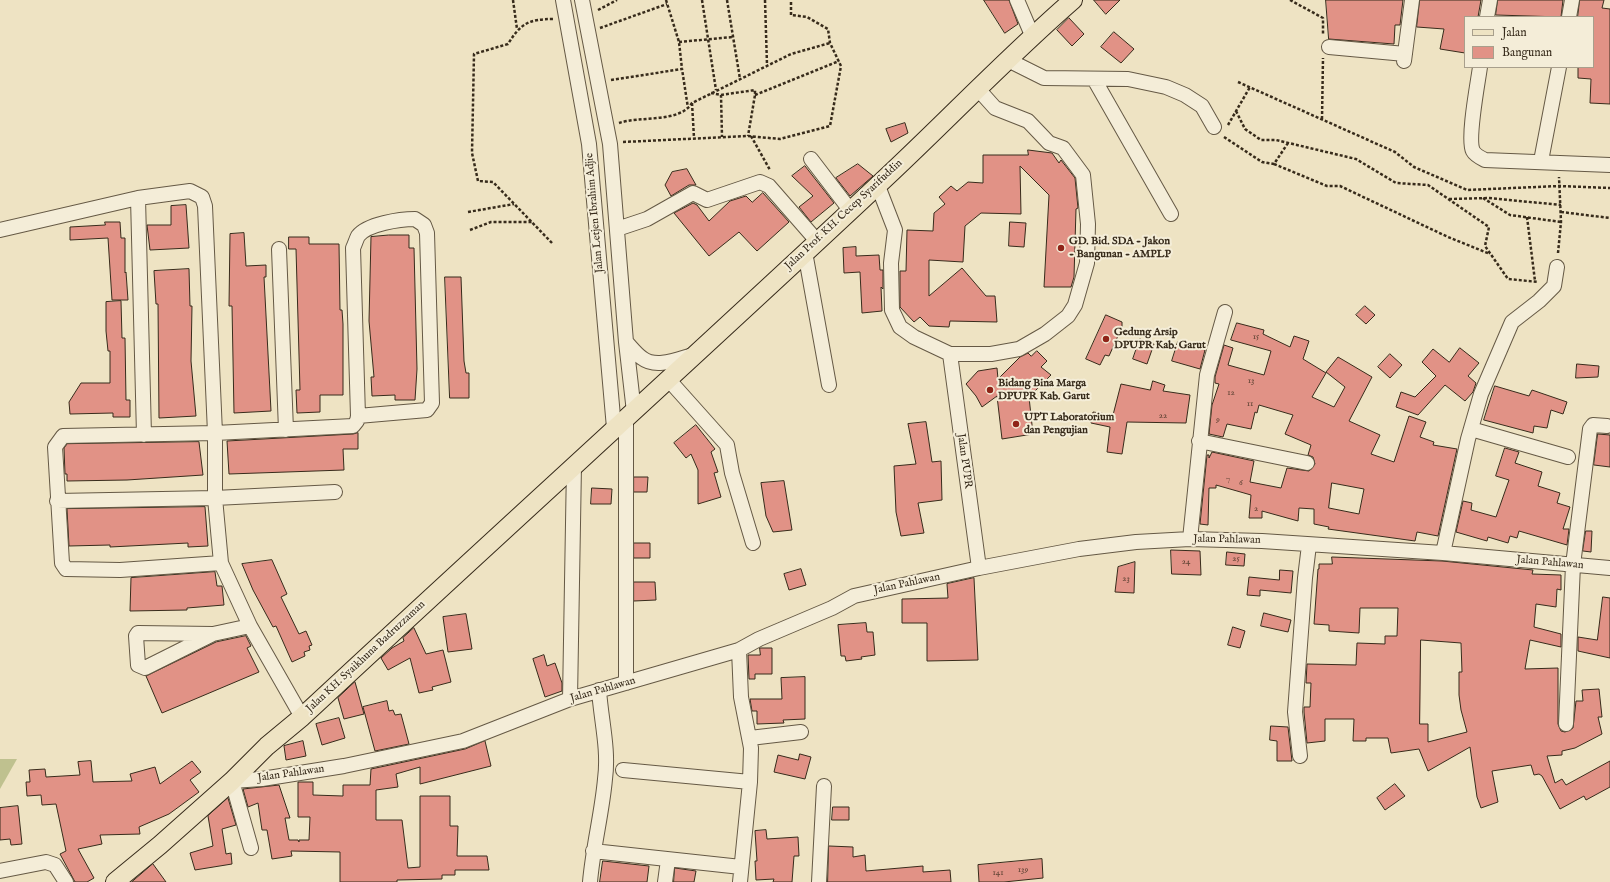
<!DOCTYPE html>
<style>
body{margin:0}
#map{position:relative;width:1610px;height:882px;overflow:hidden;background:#eee3c3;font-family:"IM FELL English",serif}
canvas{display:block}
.legend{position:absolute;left:1464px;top:16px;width:130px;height:52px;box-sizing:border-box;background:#f4edd8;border:1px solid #a89f8c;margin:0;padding:5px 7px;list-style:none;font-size:12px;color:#372b1b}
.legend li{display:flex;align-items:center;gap:8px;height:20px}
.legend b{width:20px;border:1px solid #a89f8c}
</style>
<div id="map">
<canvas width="1610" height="882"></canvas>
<ul class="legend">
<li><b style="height:5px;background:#eee3c3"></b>Jalan</li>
<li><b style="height:11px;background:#e19286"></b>Bangunan</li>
</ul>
</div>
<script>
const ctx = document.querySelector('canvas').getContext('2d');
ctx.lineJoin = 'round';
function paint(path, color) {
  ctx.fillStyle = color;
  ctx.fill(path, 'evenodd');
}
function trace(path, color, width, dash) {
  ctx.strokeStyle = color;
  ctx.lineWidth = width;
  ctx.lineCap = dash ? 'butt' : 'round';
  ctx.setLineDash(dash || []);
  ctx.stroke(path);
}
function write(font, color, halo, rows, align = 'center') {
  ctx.font = font + ' "IM FELL English",serif';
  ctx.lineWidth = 4;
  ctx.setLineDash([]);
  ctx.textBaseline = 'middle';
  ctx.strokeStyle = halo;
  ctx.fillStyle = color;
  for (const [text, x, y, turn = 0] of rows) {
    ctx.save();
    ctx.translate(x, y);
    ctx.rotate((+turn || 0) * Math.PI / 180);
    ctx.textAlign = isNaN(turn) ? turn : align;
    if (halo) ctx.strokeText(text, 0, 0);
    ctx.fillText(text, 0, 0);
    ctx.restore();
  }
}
paint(new Path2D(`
 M0,759H17L0,789Z`), '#bfc18f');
const building = new Path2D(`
 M984,0H1009L1018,24L1005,33Z
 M1094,0H1120L1106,14Z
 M1326,0H1403L1400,25H1395L1394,44L1329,39Z
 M1420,0H1481L1478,17H1465V53L1440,49L1444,29L1417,27Z
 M1498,0H1563L1561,17L1496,15Z
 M1580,0H1604L1602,8L1610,9V104L1590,103L1591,79L1578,78V67H1593V17H1578Z
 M1069,18L1084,34L1072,46L1057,30Z
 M1114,32L1134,49L1121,63L1101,47Z
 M905,123L908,133L891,142L886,129Z
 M1028,150L1052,153L1059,163L1061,160L1075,178L1078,208L1076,209L1074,277L1071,287H1044L1049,195L1020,166L1021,214L981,213L965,226L963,262L929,260V296L962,268L986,296H995L997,322L950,321L949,327L929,326L920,317L914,322L900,307V271H906L907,230L933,231L934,213L945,204L939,197L951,186L957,191L968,182L983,183V155H1028Z
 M858,164L873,176L850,196L836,178Z
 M805,166L834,203L811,222L799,207L813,196L792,176Z
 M687,169L696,185H689L671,196L665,185L672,172Z
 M763,193L789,222L757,251L739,232L709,256L674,213L693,203L697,205L709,221L730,201L746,196L752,202Z
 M186,205L189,248L150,250L147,225H171V206Z
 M105,222H120L121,238H125V273L126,272L128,300H112L108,238L70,240V227L105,225Z
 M1010,222L1026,223L1024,247L1009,246Z
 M244,233L246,266L266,265V277H264L271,411L234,413L232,306H229L230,234Z
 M389,235H409V248H414L417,369L415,400H395V395L372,396L371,377H374L369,321L371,237Z
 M289,237H309V244H339L340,310H342L343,324V395H320V412L297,413L296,390H300L296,249H289Z
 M856,247V256L879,255L880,270H883V289L881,287L882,311L862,313L860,272L844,273L843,248Z
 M189,269L190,306H192L191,361L196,416L159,418L158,304H156L154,271Z
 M445,277H461L464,361L466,373H469V398H450Z
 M121,301L122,338H125L126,400H130V417H113V413L70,414L69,402L81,383H110V351H108L106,331V302Z
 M1365,306L1375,315L1366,324L1356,315Z
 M1106,315L1122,322V327L1109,356L1105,355L1100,365L1086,359Z
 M1237,323L1264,330L1263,334L1290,347L1294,336L1309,341L1303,359L1326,373L1312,397L1334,407L1345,387L1326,372L1338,357L1372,377L1349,421L1380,435L1371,454L1394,462L1409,416L1426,422L1420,437L1434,442L1433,445L1457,449L1438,536L1417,532L1415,541L1328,529L1329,527L1314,524V509L1299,508L1298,521L1262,511V518H1249L1251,495L1216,485V488H1209L1208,525L1200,524L1207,455H1209V458L1212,452L1254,461L1250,482L1281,488L1287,468L1309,471L1315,464L1313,457L1308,455L1311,445L1285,434L1293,415L1259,405L1257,413L1255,412L1251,429L1227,424L1223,437L1209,434L1212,405L1219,384L1215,383V377L1224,345L1233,348L1228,365L1264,375L1271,351L1231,340ZM1332,483L1364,489L1359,514L1329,508Z
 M1140,339L1154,344L1147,364L1133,359Z
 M1178,342L1205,350L1200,369L1172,361Z
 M1460,348L1479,363L1468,376L1476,383L1473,392L1465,401L1445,385L1418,415L1396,407L1401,392L1415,397L1436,376L1422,362L1433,349L1449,362Z
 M1037,351L1047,361L1041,367L1051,375L1029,397L1033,434L1002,439L997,396L982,407L976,396L966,384L978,371L997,368L998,379L1020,357L1028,353L1031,356Z
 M1390,354L1402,365L1390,378L1378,367Z
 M1577,364L1599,366L1598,377L1576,378Z
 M1153,381L1165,385L1163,391L1190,395L1186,423L1127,422L1122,454L1107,452L1110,427L1091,423L1093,412L1113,415L1121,384L1150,390Z
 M1495,386L1529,396L1532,390L1567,402L1563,414L1551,410L1547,428L1534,426L1533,433L1484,420Z
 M926,422L932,462L941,461L942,500L918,503L924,533L901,536L896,512L894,466L916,464L908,424Z
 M696,425L715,449L711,452L718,472L714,473L721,497L698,504V470L691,454L686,458L674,443Z
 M358,433V449H343L344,470L229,474L227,441L353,434Z
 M1598,434L1610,435V467L1594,465Z
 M199,442L203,475L127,480L67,481V474H65L64,448L67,444Z
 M1505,448L1519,452L1515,463L1542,472L1538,486L1560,493L1557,503L1570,507L1563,529H1569L1567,545L1519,531L1517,538L1510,536L1508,543L1488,537L1487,541L1456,532L1463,501L1472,503L1471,510L1496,517L1509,480L1496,476Z
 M634,477H648L647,492H634Z
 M784,481L792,530L773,532L766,516L761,483Z
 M592,488L612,489L611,504H591Z
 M205,507L208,546L188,547V543L110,547V545L69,546L67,509Z
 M1586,531H1592L1591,552L1583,551Z
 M634,543H650V558H634Z
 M1171,550L1200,551L1201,575L1172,574Z
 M1227,552L1245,554L1244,566L1226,565Z
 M1332,557L1442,561L1533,570L1532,574L1561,575V590L1557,589L1556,607L1536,604L1534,627L1561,634V647L1530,640L1525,669L1558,668V724L1561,731L1565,732L1573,728L1576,701H1583L1582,690L1599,689L1602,717H1598L1602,734L1575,748L1562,751V755L1547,756L1555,783L1562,779L1566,785L1610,761V787L1586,800L1584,796L1560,809L1542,776L1539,774L1534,775L1531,765L1492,771L1498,802L1481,808L1477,797L1470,747L1428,771L1419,749L1391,753L1388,738H1366V741H1353L1354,719H1325V741L1307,743L1304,712V707H1310L1311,683H1306L1307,664L1356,665L1357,643L1385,644V636H1397L1398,608H1360L1359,633L1329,631V625L1314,624L1318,569H1319V564H1332ZM1421,640L1461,643L1462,672H1459V695L1461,710L1467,732L1428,742V724H1420Z
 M272,560L287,594L281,597L299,634L306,631L312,645L309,646L310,650L304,652L305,656L292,662L276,626L273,627L253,590L242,564Z
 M1135,562L1134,593L1115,592L1118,567Z
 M801,569L806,585L789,590L784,574Z
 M1280,570L1293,571L1291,593L1260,590V596L1247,595L1249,577L1279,580Z
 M215,572L217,586H222L224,605L187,608V610L130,611L131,578Z
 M974,578L978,660L927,661V623H902V599L948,598L947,584Z
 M634,582H655L656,600L634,601Z
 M1603,597L1610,598V658L1578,651V637L1597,640Z
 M1264,613L1291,620L1288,632L1261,626Z
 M466,614L472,649L448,652L443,617Z
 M866,623L867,632H873L875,655L861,657L862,659L846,661L845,656H841L838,625Z
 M1233,627L1245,631L1240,648L1228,645Z
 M414,628L426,654L443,650L451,682L432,687L433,690L419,693L410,658L388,670L381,658L392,648L404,641L403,638Z
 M246,636L251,646L247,648L259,672L162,713L146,676L216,642Z
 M760,648H772V674H755V679H749L748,655H760Z
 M544,655L547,666L555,663L562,683V691L545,697L533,659Z
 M805,677V719L783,720L784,723L757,724V711H752L750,699H782L781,678Z
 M355,682L364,714L344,719L338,698Z
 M387,701L389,711L393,710L395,715L401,714L409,744L375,751L363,707Z
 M339,718L345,738L322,745L316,724Z
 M1271,726L1288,727L1292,761H1277V741L1270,740Z
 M303,741L306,756L286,760L284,746Z
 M485,741L491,766L420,784V767L396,774L398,787L376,790V820H402L408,868L420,867V796H450V826H458L457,856H487L489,870H455V875H442V879L397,880V882H340V852L291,851L292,856L272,859L267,830H262L258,803L248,807L243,789L279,785L290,818H285L289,840H298L299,842V840H309L310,817H298V782H313V795L343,796V785H370L371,769L465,749Z
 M800,754L811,757L805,779L774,772L778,755L798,760Z
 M91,761L93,782L132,781L130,774L155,767L160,784L192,761L201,772L190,780L199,792L169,814L139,827L140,834L100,835L102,844L78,849L94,878L87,882H75L60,854L66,851L56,804L42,805L41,795L27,796L26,782H30L29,770L45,769L46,777L80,775L78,762Z
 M1395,784L1405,796L1385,810L1377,798Z
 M228,798L236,825L222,829L226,854L231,853L232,864L195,870L190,853L213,846L208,816Z
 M18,806L22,844L11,845L10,839L0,840V808Z
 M833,807H849V820H832Z
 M766,830L767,839L798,837L799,856H794L792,882H773L774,879L756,880L755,861H757L755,831Z
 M829,846L853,847V857L865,855L866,871L923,866V872L950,870L951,882H828Z
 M1042,859L1043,878L1004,882H979L978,865Z
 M603,861L649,866L647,882H600Z
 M153,864L166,882H132Z
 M675,868L696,871L694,882H674Z`);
paint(building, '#e19286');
trace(building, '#372b1b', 1);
const minor = new Path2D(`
 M563,0L589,144L614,428
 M582,0L610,144L626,342L634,412
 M1017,0L1032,35
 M1487,17L1490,0
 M1569,17L1572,0
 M1329,47L1405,54
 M1008,60L1044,78L1128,79L1166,87L1185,95L1202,106L1214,127
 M1404,61L1412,0
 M1480,67C1478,82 1467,139 1473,151C1475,155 1481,158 1485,160L1610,165
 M1094,79L1171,214
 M811,159L850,210
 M1541,161L1559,67
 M878,186L895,230L891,263L892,310L900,327L914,337L950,354H991L1019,349L1045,334L1068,316L1075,305L1087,263L1088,224L1083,175L1063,148L1049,143L1028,121L995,108L978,89
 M138,198L144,435
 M617,229L647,219L693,193L707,200L760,182L769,186L817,241
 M0,230L138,198L190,191L202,197L205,206L215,433V498L221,563L250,626L302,717
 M279,249L286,430
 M805,252L829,385
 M626,342C631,347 636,354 642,358C656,369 678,359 693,355
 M950,354L979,568
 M668,379L727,445L732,473L753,543
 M626,418V683
 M1471,429L1568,457
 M1199,441L1307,463
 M57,501L215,498L335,492
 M1190,539L1207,375L1225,312
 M1443,553L1468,439L1481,394L1512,322L1539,301L1554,286L1557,267
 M221,563L120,570L66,569L62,563L55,447L63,436L215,433L353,426L357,421L358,416L353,248C355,244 356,240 358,236C367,224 400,219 415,219L424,225L427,233L432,403L427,410L358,416
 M213,634L138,633L136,636L138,665L145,668L213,634L250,626
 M739,650L741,697L751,748L750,782L740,882
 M570,699L574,465
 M1566,724L1573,565L1590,429L1593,425L1607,426
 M750,738L801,732
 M1300,756L1295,712L1305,578L1309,545
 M623,770L750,782
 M251,848L232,781L262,779L344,766L463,741L570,699L739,650L759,639L832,608L854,596L979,568L1079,549L1136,542L1190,539L1262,541L1443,553L1610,568
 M593,851L741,867
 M0,871L46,862L55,865L66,882
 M590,882C593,847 602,813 605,779C609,749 601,720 599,690
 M665,882L668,860
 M819,882L824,786`);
const major = new Path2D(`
 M115,882L160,845L232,781L267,746L302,717C493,539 687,364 877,186C943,125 1005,59 1073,0`);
trace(minor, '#655945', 16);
trace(major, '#372b1b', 20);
trace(new Path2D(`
 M513,0L517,29
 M666,0L679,42L682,69
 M702,0L716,90
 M727,0L740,79
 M765,0L767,65
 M1290,0L1323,18V35
 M598,10L617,0
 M600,28L667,4
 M679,42L733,37
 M611,80L682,69L688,108
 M1238,82L1395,152L1414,167L1467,190L1559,186L1610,188
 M711,93L721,95L722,137
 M721,95L755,90V95L748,136
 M755,95L839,61
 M692,103L694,138
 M1236,111L1245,129L1261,140H1276L1356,159L1396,183L1428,185L1489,227L1485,246L1508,279L1538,282
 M1322,119L1323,58
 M619,123C639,116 680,123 692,103L791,54L830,43
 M1228,125L1250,87
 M751,136L770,170
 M1224,137L1262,162L1274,164L1288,143
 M623,142L748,136L780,139L830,126L841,66L830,43L828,29L807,17L791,15V0
 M1274,164L1327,186H1340L1448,237L1490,254
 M1483,198L1510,215L1561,222
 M1449,199L1489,198L1561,205
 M468,212L514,204
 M1561,212L1610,218
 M1527,217L1535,281
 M470,230L491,222H532
 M552,243L493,182L478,181L472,153L474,54L508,44C521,23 529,19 554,19
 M1558,253L1561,222L1559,177`), '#372b1b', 2.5, [3, 2]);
trace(minor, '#f4edd8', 14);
trace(major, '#eee3c3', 18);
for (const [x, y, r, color] of [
 [1061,248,4,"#8f2418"],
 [1106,339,4,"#8f2418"],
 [990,390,4,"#8f2418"],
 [1016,424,4,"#8f2418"]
]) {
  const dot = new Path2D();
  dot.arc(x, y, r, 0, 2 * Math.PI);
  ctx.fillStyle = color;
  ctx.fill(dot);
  trace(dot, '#f4edd8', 1.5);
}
write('9px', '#624536', null, [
 ["15",1256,337],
 ["13",1251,381],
 ["12",1231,393],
 ["11",1250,404],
 ["22",1163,416],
 ["9",1218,420],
 ["7",1228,479],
 ["6",1241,483],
 ["2",1256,509],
 ["25",1236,559],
 ["24",1186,562],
 ["23",1126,579],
 ["139",1023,870],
 ["141",998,873]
]);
write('11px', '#372b1b', '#f4edd8', [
 ["Jalan Letjen Ibrahim Adjie",595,213,-95],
 ["Jalan Prof. KH. Cecep Syarifuddin",844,215,-43],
 ["Jalan PUPR",964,461,82],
 ["Jalan Pahlawan",1227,540,1],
 ["Jalan Pahlawan",1550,563,5],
 ["Jalan Pahlawan",907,584,-12],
 ["Jalan KH. Syaikhuna Badruzzaman",366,657,-43],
 ["Jalan Pahlawan",603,690,-16],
 ["Jalan Pahlawan",291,774,-8]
]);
write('bold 11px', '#372b1b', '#f4edd8', [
 ["GD. Bid. SDA - Jakon",1069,242],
 ["- Bangunan - AMPLP",1069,255],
 ["Gedung Arsip",1114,333],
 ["DPUPR Kab. Garut",1114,346],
 ["Bidang Bina Marga",998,384],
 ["DPUPR Kab. Garut",998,397],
 ["UPT Laboratorium",1024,418],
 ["dan Pengujian",1024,431]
], 'left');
</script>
